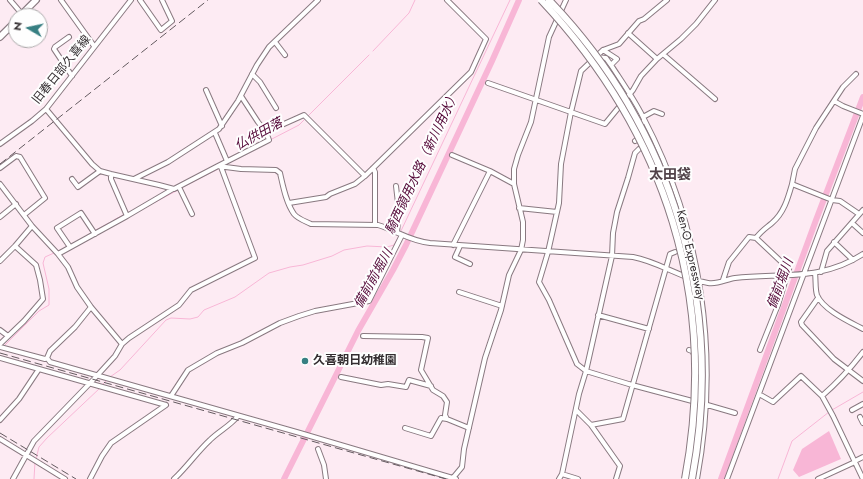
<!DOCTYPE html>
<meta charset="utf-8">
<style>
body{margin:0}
#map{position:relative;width:863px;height:479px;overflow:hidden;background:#fdebf3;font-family:Jost,sans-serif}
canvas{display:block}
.north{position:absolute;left:8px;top:8px;width:40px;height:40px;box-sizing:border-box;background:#fefefe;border:1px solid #adabac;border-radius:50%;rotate:279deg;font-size:11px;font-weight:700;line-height:16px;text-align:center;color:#342e31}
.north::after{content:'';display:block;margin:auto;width:14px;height:18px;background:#377f82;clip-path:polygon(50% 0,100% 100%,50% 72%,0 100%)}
</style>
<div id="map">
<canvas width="863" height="479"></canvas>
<div class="north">N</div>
</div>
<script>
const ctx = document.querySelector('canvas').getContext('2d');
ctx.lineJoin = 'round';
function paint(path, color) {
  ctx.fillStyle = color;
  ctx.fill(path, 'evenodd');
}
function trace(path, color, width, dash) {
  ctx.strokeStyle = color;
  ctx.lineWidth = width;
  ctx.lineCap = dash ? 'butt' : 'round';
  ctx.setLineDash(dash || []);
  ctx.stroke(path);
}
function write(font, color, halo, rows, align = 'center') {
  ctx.font = font + ' Jost,"Noto Sans JP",sans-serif';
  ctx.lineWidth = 4;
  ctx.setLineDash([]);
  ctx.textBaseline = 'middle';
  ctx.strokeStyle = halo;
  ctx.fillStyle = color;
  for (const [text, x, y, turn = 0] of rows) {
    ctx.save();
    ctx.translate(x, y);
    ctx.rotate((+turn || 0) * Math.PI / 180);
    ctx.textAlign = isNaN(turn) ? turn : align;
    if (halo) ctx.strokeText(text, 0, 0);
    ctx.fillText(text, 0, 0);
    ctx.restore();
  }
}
paint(new Path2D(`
 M829,431L841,459L799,477L793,470L802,449Z`), '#f8b6d6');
trace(new Path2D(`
 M373,51L409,13L415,0
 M308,116L369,55
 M270,140L299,125L304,120
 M183,187L218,169
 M146,207L178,190
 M114,220L123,215
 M96,230L109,223
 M400,233L510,0
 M80,240L91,233
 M59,251L66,247
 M4,346L39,311L49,305V289L43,263L45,257L54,253
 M110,377L120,370L166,320L171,318L190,319L198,317L204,310L235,297L269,273L290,267L303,265L332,256L344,250L367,246L387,247L394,245L399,236
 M102,385L107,380
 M832,410L863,392
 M36,459L39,447L47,438L100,388
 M34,479L35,462
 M778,479L792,441L829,412`), '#f8b6d6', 1);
trace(new Path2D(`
 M284,479L358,331L393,270L406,245L492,61L519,0
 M721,479L816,220L863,97`), '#f8b6d6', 6);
const minor = new Path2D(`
 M10,0L22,14
 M61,0L94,46
 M140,0L161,30L172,21L162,0
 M628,33L657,59
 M69,37L55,47L54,49L72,76
 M275,42L285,55
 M664,55L715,99
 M597,57L606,58L611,65L617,59L603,50
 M611,65C622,82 634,99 643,117C702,229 720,355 697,479
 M252,74L260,82L276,108
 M488,83L605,124L633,90L641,76L657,59L681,39L696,24L715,0
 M206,90L222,126
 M834,101L843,106L863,114
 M46,109L92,164L100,171L111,174L159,185L174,189L218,166L241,169L276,170L280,173C283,186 286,203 294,214C298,219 305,221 311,224L378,225C397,231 410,241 430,243L633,257C660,262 681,279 708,283C717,285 727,279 735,278C782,273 822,281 863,254
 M643,117L654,111L662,114
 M266,132L304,115L365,176L355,184L330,194L326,197L289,203
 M215,133L227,161
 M635,141L638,139L640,126L644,120
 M0,144L32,121L46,109L131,0
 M452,155L490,171L514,184
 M218,166L269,140L266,132L258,122L241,96
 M0,168L16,156L20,157L45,198L24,215
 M373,168L375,172V225
 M365,176L471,72L486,39L447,0
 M72,179L78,187L100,171
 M134,179L168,162L219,129L238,101L257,65L269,47L318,0
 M0,184L32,226L58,254L68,267L77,287L91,307L122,344
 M792,184L795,169L816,128L843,87L856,74
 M396,186L399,212L397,232
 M179,187L192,214
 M519,208L557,212L548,252L539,282L549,300L577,364L586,371L632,385L696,402
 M557,212L559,203L561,164L571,112L581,71L603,50L619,44L639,21L644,19L667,0
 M127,216L173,189
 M0,217L16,204
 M852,223L863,233
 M756,238C761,231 766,228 772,223C784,213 788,198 792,184L832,200L840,201L859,214
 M834,242L853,260
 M453,245L490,171
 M460,246L455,257L470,264
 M70,247L57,228L81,213L95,234
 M58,254L127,216L111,179V174
 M0,261L15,246L32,226
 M821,272L827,251L863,210
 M815,273C816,281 815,289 817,295C823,310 850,322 863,329
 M723,280L729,262L749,237L756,238L789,269
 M459,292L502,306
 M818,298L801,322L802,325L834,359L863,381
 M91,307L75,327L50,351L47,358L50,362L300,433L456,479
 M598,315L649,329
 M0,330L8,336
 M363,336L422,337L428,338L421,370L433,390L443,396L447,402L445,415L447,419L469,428
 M0,344L24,321L43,299L40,280L36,265L15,246
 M0,347L45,359L47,358
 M689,350L692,351L698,360L703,361
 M760,350L778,305L787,275
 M0,358L39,369
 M341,377L381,385L388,384L406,387L409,380L431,386
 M759,394L773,402L801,376L822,396L833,416L863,479
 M171,396L188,370L217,353L242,343L280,323L299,316L315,311L369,301L402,235
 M822,396C838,382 850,369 863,352
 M704,404L735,413
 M576,410L591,425L620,466L616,479
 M852,410L863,404
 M860,417L863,423
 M0,420L19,399L39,369L166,405
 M591,425L623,419L670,254L675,252
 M405,428L431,436L441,418L447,419
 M0,439L65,479
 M318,449L324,465L326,479
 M855,461L863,457
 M562,474L578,479
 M13,479L34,441L94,379L115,356L122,344L129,338L179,305L191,290L255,258L221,167
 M90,479L102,456L111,443L166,405
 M174,479C187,467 197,452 210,440C219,431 230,426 238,416
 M452,479L462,467L464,449L485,358L501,310L509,275L521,250L523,240V222L514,184V169L518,155L531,122L549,37L566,0
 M559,479L562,474L579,394L586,371L612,256L613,233L617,212L628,178L635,153L639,149
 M727,479L863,116
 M818,479L855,462`);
const major = new Path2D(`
 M20,16L36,0
 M0,37L16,21`);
trace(minor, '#897980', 6);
trace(major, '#897980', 8);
trace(minor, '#fff', 4);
trace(major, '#fff', 5.5);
trace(new Path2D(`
 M0,164L208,0
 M0,353L446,479
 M0,433L76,479`), '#635a5f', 1, [8, 4]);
const highwayBridge = new Path2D(`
 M541,0C666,133 719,299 685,479
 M549,0C673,129 725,304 692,479`);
trace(highwayBridge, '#897980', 8, []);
trace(highwayBridge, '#fff', 6);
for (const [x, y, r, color] of [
 [305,361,4,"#377f82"]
]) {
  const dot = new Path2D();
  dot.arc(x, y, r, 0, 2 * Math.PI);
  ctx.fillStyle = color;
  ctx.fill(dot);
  trace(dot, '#fefefe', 1.5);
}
write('12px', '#342e31', '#fefefe', [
 ["旧春日部久喜線",62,70,-51],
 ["Ken-O Expressway",690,255,77]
]);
write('bold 12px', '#342e31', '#fefefe', [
 ["久喜朝日幼稚園",313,361]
], 'left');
write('italic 13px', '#530737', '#fefefe', [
 ["仏供田落",259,135,-29],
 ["騎西領用水路（新川用水）",423,163,-65],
 ["備前前堀川",374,279,-61],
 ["備前堀川",781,284,-70]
]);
write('bold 14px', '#514249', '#fefefe', [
 ["太田袋",670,176]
]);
</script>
